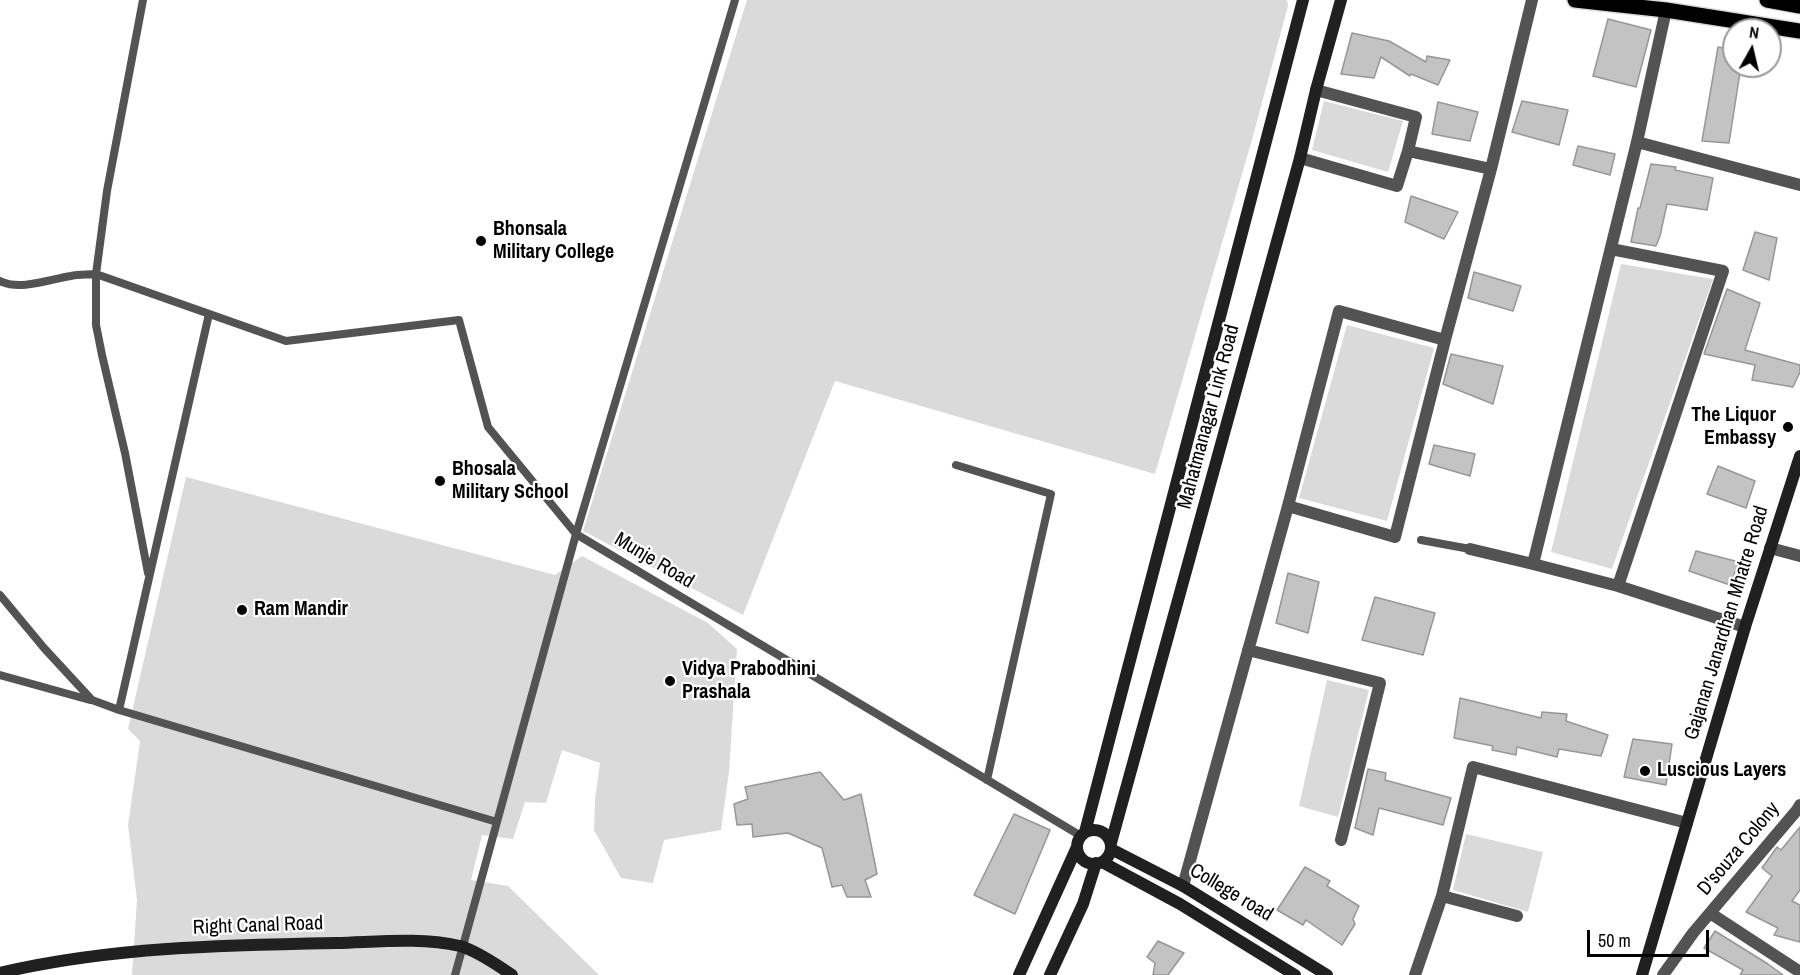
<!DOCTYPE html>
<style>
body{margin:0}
#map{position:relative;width:1800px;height:975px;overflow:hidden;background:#fff;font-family:"Archivo Narrow",sans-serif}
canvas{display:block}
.north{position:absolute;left:1722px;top:18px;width:60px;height:60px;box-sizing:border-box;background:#fff;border:2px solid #999;border-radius:50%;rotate:8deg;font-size:16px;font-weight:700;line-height:24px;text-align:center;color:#000}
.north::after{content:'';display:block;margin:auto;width:21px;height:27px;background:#000;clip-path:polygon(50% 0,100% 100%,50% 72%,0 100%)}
.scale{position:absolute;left:1587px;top:930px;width:122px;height:27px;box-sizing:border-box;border:3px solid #000;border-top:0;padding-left:8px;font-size:18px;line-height:21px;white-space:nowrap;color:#000;-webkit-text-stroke:4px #fff;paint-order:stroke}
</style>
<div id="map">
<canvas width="1800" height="975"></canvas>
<div class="north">N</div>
<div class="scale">50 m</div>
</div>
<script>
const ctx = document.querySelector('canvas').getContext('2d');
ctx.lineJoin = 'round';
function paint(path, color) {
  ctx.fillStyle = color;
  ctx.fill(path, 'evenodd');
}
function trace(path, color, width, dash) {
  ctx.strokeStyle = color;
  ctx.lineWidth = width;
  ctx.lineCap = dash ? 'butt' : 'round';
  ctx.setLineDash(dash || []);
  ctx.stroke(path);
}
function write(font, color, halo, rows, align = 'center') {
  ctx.font = font + ' "Archivo Narrow",sans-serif';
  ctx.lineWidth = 4.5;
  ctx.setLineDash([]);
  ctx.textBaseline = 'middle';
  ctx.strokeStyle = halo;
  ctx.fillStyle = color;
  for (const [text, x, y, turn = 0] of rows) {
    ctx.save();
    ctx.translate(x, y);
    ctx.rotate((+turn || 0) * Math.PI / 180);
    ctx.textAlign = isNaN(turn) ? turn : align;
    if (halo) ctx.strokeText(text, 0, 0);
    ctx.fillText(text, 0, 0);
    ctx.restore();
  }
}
paint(new Path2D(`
 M747,0H1287L1288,6L1253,136L1155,474L835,381L743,615L583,531Z
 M1324,101L1403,121L1388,172L1312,150Z
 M1621,264L1713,279L1612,569L1551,552Z
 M1347,325L1434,348L1387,521L1299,498Z
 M186,477L555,575L582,556L708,623L737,649L729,772L721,830L664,840L653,883L621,878L594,830L595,799L600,763L562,750L546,803L525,802L513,839L482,835L471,880L508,886L599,975H132L137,900L128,825L140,741L128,729Z
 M1327,680L1369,690L1338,817L1299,806Z
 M1466,834L1543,852L1528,912L1453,890Z`), '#dadada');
const building = new Path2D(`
 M1608,19L1651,30L1636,87L1593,76Z
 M1352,33L1389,41L1426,62L1427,56L1450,60L1438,85L1411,74L1410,76L1381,57L1374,78L1341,74Z
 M1718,47L1734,50V66H1741L1729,143L1702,141Z
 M1522,101L1568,110L1559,145L1512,132Z
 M1438,102L1478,112L1470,141L1432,134Z
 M1578,146L1615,154L1610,175L1573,165Z
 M1651,164L1676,167L1675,170L1713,178L1707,210L1667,204L1660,236L1656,246L1631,242L1638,208H1640Z
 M1411,196L1458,212L1444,239L1405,222Z
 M1755,232L1777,238L1769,280L1743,270Z
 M1474,272L1521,286L1513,311L1468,298Z
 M1727,289L1760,303L1745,350L1800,365V372L1793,387L1752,380L1755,365L1704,354Z
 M1451,354L1503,366L1493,404L1443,384Z
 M1434,445L1475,454L1470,476L1429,464Z
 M1718,466L1755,481L1746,508L1707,494Z
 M1696,551L1739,562L1730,585L1689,571Z
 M1288,573L1319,582L1308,633L1276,623Z
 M1375,597L1435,613L1423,655L1362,640Z
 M1460,698L1541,718L1542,712L1567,714L1566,721L1608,735L1601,756L1559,749L1557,757L1517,747L1516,755L1492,750L1493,746L1454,738Z
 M1633,739L1672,744L1666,785L1624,777Z
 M1368,769L1386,773L1385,780L1451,798L1443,825L1379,808L1373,835L1355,828Z
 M820,772L844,800L861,794L877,874L865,880L871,897H847L842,885L832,887L822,848L788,833L753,837L752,824L737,825L734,804L748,799L745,787Z
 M1014,814L1050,830L1015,914L974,895Z
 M1800,827V890L1792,901L1800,905V942L1774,935L1778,928L1746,912L1772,876L1762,868L1777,847L1781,850Z
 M1305,867L1330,881L1327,886L1359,906L1353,919L1355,924L1342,945L1306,920L1303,925L1277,910Z
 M1715,931L1768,964L1783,975H1740L1743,970L1704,948Z
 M1158,941L1184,953L1168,975H1153L1155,963L1147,957Z`);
paint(building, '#c3c3c3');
trace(building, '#979797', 1.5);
const primary = new Path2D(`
 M1575,0L1666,10L1800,31
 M1767,0L1800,6`);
trace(primary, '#dbdbdb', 18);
trace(new Path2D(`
 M143,0L107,191L96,274L286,341L459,320L488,427L576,534L1081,836
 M0,281C21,291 50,279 71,276C79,274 88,275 96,274V325L102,355L125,453L148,573
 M209,314L119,710L497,822
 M956,465L1051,494L987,780
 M1421,540L1470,549
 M0,595L44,648L92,700L119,710
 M0,675L90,700
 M455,975L576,534L735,0`), '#535353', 8);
trace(new Path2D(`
 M1666,10L1637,142L1533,564L1618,586L1745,627
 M1316,90L1416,117L1408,151
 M1637,142L1800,185
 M1300,158L1397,186L1408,151L1491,169
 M1611,249L1723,271L1618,586
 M1288,506L1395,537L1445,340
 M1770,548L1800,556
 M1470,549L1533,564
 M1248,650L1380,683L1341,840
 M1183,886L1288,506L1339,311L1445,340L1491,169L1532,0
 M1442,896L1517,916
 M1710,913L1800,972
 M1415,975L1442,896L1473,767L1687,823
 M1663,975L1693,933L1797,810L1800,805`), '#535353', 12);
trace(new Path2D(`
 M1077 847a17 17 0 1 1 34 0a17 17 0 1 1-34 0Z
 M1085,832L1303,0
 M1111,843L1300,158L1316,90L1341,0
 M1111,849L1183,886L1327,975
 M1102,862L1180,904L1295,975
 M0,973C109,947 225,945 337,943C377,942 420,937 460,946C474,950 499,966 512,975
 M1019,975L1077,847
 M1050,975L1083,904L1096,863
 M1642,975L1745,627L1800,456`), '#202020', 12);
trace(primary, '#000', 15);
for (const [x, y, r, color] of [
 [481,241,6,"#000"],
 [1788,427,6,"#000"],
 [440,481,6,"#000"],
 [242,610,6,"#000"],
 [670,681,6,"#000"],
 [1645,771,6,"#000"]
]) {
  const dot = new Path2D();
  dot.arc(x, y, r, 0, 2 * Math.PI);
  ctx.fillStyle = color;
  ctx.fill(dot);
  trace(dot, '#fff', 2);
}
write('bold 20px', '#000', '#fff', [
 ["Bhonsala",493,230],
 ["Military College",493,253],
 ["The Liquor",1776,416,"right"],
 ["Embassy",1776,439,"right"],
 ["Bhosala",452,470],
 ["Military School",452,493],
 ["Ram Mandir",254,610],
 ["Vidya Prabodhini",682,670],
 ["Prashala",682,693],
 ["Luscious Layers",1657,771]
], 'left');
write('20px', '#000', '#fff', [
 ["Mahatmanagar Link Road",1209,417,-75],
 ["Munje Road",654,561,31],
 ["Gajanan Janardhan Mhatre Road",1727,623,-73],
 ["D'souza Colony",1739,849,-50],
 ["College road",1231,893,31],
 ["Right Canal Road",258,926,-2]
]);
</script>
